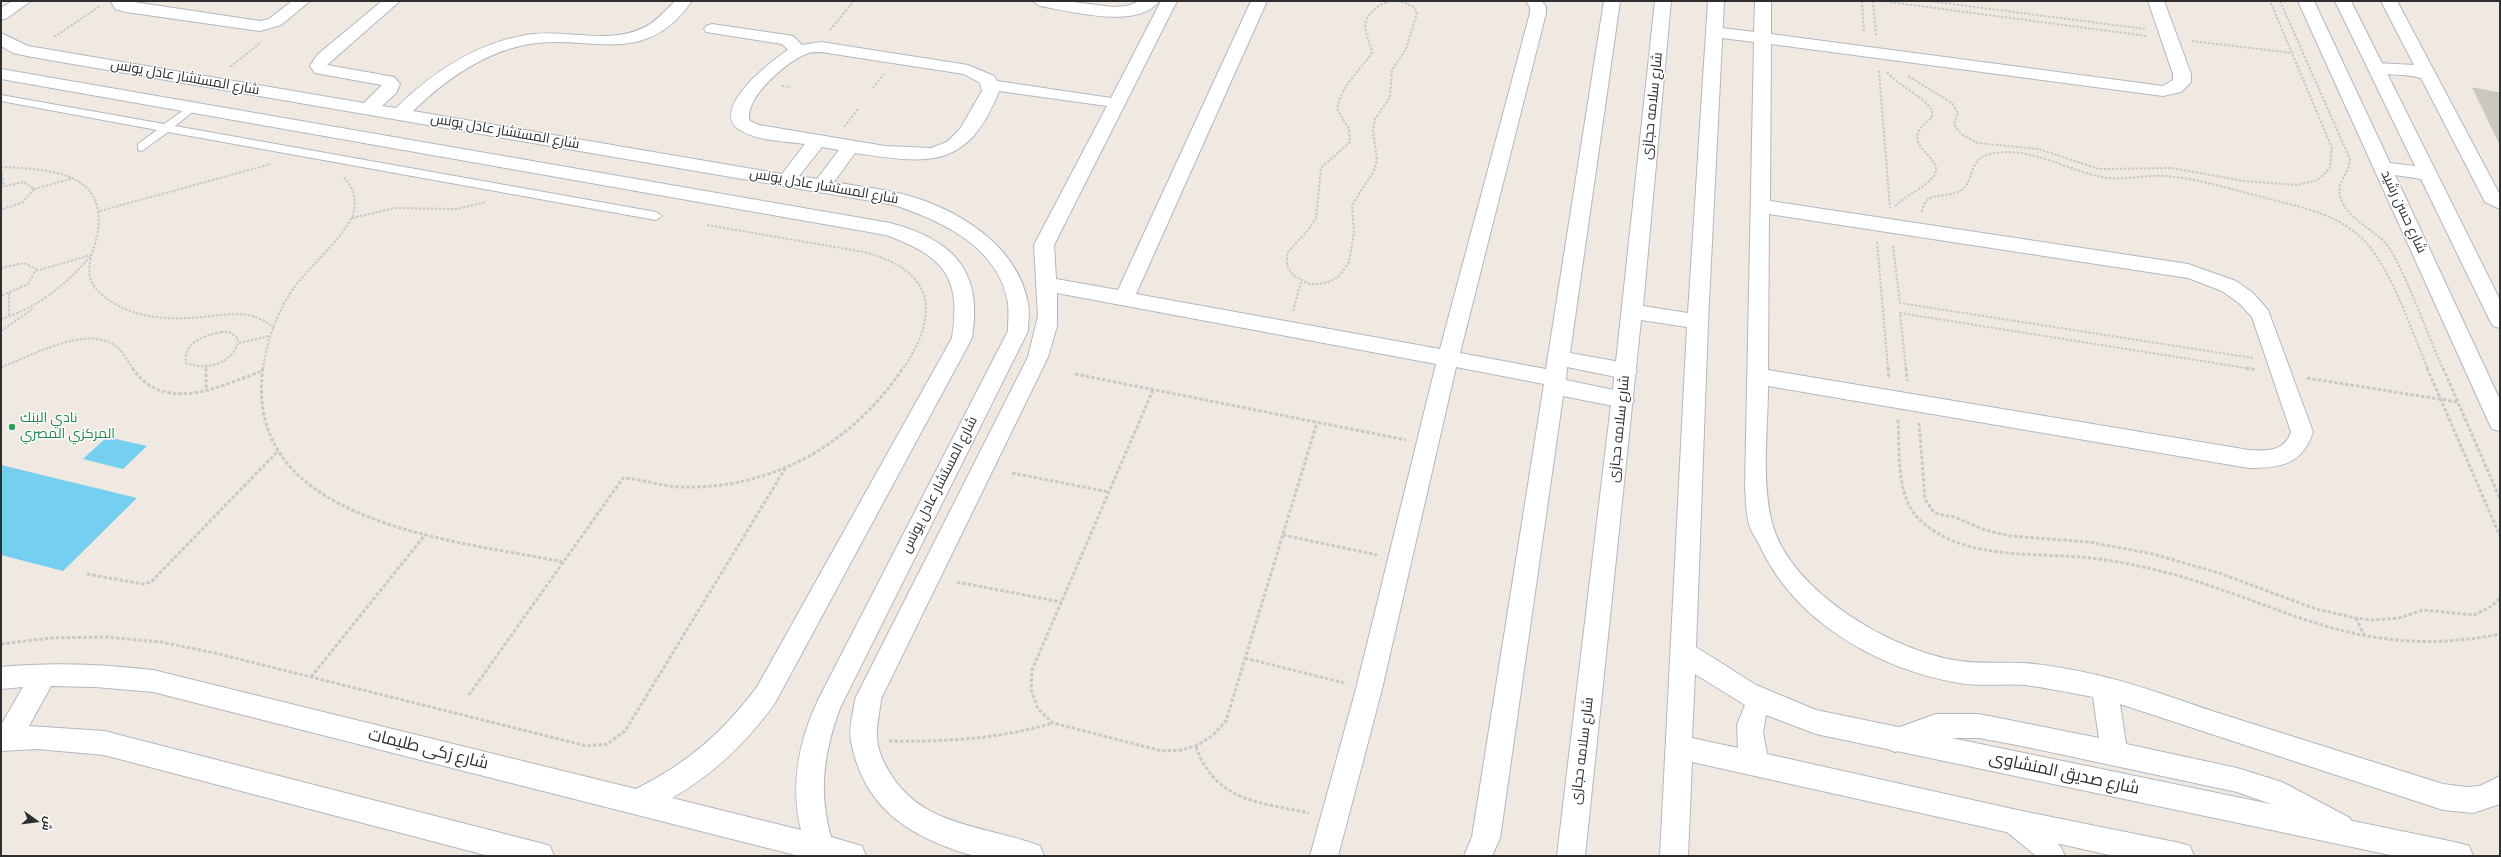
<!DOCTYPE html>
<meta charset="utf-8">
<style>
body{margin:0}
#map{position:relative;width:2501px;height:857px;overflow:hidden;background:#efe9e1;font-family:"Titillium Web",Cairo,sans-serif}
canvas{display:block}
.frame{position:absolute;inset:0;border:2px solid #2e2e2e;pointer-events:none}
.north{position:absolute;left:16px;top:801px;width:40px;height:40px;-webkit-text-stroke:3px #fff;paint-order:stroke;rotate:104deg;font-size:11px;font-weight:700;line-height:16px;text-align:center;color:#2e2e2e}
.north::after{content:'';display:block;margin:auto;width:14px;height:18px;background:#2e2e2e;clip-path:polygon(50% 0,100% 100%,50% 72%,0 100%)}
</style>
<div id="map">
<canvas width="2501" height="857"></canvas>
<div class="frame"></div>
<div class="north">ش</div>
</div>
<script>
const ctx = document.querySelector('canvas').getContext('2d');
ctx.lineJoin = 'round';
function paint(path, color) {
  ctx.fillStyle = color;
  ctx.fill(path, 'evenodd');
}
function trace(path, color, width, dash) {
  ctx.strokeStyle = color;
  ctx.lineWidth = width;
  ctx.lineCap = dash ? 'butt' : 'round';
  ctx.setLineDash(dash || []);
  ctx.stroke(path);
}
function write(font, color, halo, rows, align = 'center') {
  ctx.font = font + ' "Titillium Web",Cairo,sans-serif';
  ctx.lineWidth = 3;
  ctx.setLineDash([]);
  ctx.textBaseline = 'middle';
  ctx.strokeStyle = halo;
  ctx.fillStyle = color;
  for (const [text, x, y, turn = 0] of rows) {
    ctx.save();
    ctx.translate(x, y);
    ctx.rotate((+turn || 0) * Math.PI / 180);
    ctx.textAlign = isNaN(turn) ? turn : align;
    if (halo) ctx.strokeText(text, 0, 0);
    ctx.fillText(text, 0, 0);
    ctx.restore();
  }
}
paint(new Path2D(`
 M107,437L147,446L123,469L83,459Z
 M1,465L137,498L63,571L1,555Z`), '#75cff0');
const building = new Path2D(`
 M2473,88L2500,93V144Z`);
paint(building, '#cbc7bf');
trace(building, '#cbc5ba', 1);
const service = new Path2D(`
 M1,95L164,124L191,105L195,106V110L175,126L656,212L662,216L656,220L168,132L142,151L138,150V144L157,130L1,101Z`);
const minor = new Path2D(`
 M12,1H31L7,18L1,20V8Z
 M111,1H127L260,21L269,19L292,1H310L281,25L260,31L126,12L115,9Z
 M382,1H400L327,65L394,77L400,84L396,93L382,106L396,108C432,73 474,44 526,35C565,28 608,46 645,27C657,21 666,10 675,1H692C643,71 588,32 524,45C481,54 444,81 413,111L782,174L805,144C785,141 757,141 740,130C708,110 772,60 788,50L782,44L706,32L704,29L706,26L712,24L787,35L793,36L802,45L821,42L968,65L994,76L997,81L1111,98L1161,1H1177L1054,245L1056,279L1118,290L1251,1H1267L1136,294L1440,349L1530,13V7L1526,1H1542L1546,7V13L1460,353L1546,369L1604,1H1620L1570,353L1626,363L1633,366L1637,371L1633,376L1626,379L1567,367L1566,380L1623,392L1631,394L1634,400L1631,406L1623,408L1563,396L1500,838L1492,856H1464L1472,837L1544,384L1456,367L1382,689L1338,856H1310L1356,689L1436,364L1057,293V326L1048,357L881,699C880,712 876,724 877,736C877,748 883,763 890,773C923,828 986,825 1040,846L1044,856C1022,856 999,857 977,856C964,854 949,848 937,843C890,823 861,793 851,741C848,728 854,712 855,699L1028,357L1038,316L1034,245L1107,106L999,91C968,170 929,164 855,153L834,182C855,186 877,188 898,193C953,206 1017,243 1028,303C1030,312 1028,322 1028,331L840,708C824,752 818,791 831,837L862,846L866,856H799L153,692L96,687L51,686L29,726L104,731L540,843L550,846L554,856H489L104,755L37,749L1,751V725L23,687L1,689V667C52,662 102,664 153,670L636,789C688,763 722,733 757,687L952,338C962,276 943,256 886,235L1,79V69L890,223C954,240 983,271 972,338L775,703C746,743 715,773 672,798L801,830C790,784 799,740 819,698L1008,331C1008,322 1009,312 1008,303C999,247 942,221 894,205L32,57L13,53L1,46V33L28,46L364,103L382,85L315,73L310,66L317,55ZM821,52L964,74L980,83L982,91L960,129L947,142L931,148L885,146L759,125L750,121C743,99 787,61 806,54C810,52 816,52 821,52ZM822,147L839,150L817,179L799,176Z
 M1032,1H1065L1113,7L1127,6L1140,1H1159C1139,30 1069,11 1040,6Z
 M1755,1H1771V34L2163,86L2173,80V74L2148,1H2164L2191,74V82L2181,92L2163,96L1771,44L1770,201L2188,264L2236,281L2253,293L2268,310L2313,432C2302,465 2280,468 2249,468L1768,386C1768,430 1761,479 1772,523C1790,592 1894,652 1960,661C1981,664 2001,662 2022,663C2045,664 2082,671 2105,677C2142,686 2179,700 2215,712C2291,736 2367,760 2443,784L2466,787L2480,786L2500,776V804L2473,813L2443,810L2120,704L2126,744L2237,768L2282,782L2350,818L2354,827L2350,836L2340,840L2274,805L2237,792L2022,746L1979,738H1936L1895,752L1886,748L1882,740L1886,732L1936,714H1979L2099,738L2093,697C2071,693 2048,688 2025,685C2003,683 1981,687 1959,683C1878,669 1795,622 1760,546C1756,539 1751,531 1749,524C1746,513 1746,500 1745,488L1754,42L1714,37L1708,35L1706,32L1708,29L1714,27L1754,32ZM1769,214L2188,278L2222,291L2239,303L2252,317L2291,432C2284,452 2267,451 2249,450L1768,370Z
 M2381,1H2397L2500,195V209L2485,202L2483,198L2421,78C2404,73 2387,76 2370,72L2368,68L2370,64L2376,63L2414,65Z
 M2017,810C2038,818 2056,835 2065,856H2036L2007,832L2003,823L2007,814Z`);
const tertiary = new Path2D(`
 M1655,1H1671L1643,306L1688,313L1708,1H1724L1708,322L1696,647L1756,685L1816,710L2459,843L2469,846L2473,856H2395L1816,734L1766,715L1763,733L1767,754L2017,810L2180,843L2190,846L2194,856H2114L1692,762L1688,856H1660L1687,327L1641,320L1585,856H1557L1615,371ZM1695,674L1745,705L1737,725L1738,748L1692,738Z
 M2298,1H2314L2390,163L2415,166L2335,1H2351L2500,300V328L2493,326L2490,321L2421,179L2395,175L2500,400V431L2492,429L2489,423Z`);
trace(service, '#b4b7c1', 2);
trace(minor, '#b4b7c1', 2);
trace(tertiary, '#b4b7c1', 2);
trace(new Path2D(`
 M1390,1C1377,5 1362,16 1366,31C1367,39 1371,45 1372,53C1358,73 1342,84 1337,109L1349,129L1350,142L1321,168L1316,218L1308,230L1287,253V266L1293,275L1309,284H1320L1331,281L1339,276L1349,262L1354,233L1352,205L1374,171L1377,160L1373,131L1375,119L1390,97L1392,70L1406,49L1417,13L1414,7L1400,1
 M1862,1L1864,34
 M1873,1L1876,36
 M1882,1L2147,36
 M1929,1L2145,29
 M2280,1L2350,159C2350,173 2336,182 2340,196C2347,222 2380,230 2392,252C2412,289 2426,331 2443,369
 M830,30L854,1
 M54,37L100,6
 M2192,41L2292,53
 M230,67L260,43
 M1879,71L1890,208
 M1887,72C1900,87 1920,94 1932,110V118C1893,145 1944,155 1935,174C1930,185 1904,196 1894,207
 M1908,76L1952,103L1958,113L1954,124L1961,134L1978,143L2039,149L2099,169L2172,168L2244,181L2297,185L2318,180L2330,168L2332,148L2270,1
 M782,86L791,87
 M873,88L884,74
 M844,127L858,109
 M1,167C48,169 110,171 97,236C94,250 86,266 91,280C94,289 102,295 109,300C136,319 171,320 203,317C230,314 252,309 274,328
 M1,170L4,186
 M1,187L24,182L34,189L23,202L1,210
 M34,189L74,178
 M100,211L271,164
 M1922,212C1925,190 1945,199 1960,191C1976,182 1966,160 1990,154C2028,145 2066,170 2102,177C2123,181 2144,175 2165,176C2196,178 2225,188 2255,195C2289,205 2328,210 2356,233C2390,260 2410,329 2428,369
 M352,218L395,208L457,209L486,202
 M707,225L864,252C934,270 941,312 903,369
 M1877,242L1888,369
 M1893,246L1900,303L2253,358
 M1,268L24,263L36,269L28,284L1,296
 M36,271L91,255
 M9,293V316
 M1293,311L1301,282
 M1,319C39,307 64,286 90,257
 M1,331L34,308
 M221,332H229L238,338C237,363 207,371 186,363C182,342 205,336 221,332Z
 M239,343L270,336
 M1,367C31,357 87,323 117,347C124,353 128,362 133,369
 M206,367V369
 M263,369C266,345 274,321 286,300C303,270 335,248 351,219C358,205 355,187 343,177
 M1906,369L1900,313L2252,369`), '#c9c9c9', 2, [2.5, 1.5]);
trace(new Path2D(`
 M132,368C136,373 140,378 145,382C178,409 228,383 262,371
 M206,368V390
 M263,368C241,525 457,540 563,562
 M1888,368L1889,379
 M1906,368L1907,381
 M2246,368L2256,370
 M2427,368L2500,536
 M2443,368L2500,499
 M1075,374L1406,440
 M2307,378L2458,402
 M1153,390L1032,670L1031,690L1038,709L1053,723L1162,751L1182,750L1198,745L1212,736L1226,721L1317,423
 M1898,420C1900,451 1895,498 1921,521C1965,561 2036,552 2091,558C2132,563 2173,573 2211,586C2268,605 2321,630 2380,638C2421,644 2460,642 2500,634
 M1919,423L1925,499L1932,510L1938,514L1954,517L1985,530L2010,536L2089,542L2153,554L2219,573L2316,609L2356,618L2372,620L2399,618L2423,610L2474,615L2492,606L2500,598
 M1012,473L1109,492
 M1283,535L1377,555
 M87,574L143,584L151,582L278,451
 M957,582L1061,602
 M2356,618L2364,635
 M1,644L50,638L105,637L161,642L215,653L587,746L607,744L625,731L785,469
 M1245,658L1345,683
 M311,677L425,535
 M469,695L623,478C643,479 662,487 683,487C774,489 853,443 903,368
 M889,741C945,742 999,739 1053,723
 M1196,747C1216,802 1259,802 1309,813`), '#c9c9c9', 3, [3.5, 2]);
paint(service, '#fff');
paint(minor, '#fff');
paint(tertiary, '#fff');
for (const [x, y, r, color] of [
 [12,427,4,"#2e9e5b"]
]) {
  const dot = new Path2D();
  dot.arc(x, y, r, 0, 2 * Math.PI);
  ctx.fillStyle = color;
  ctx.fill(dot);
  trace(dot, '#fff', 1.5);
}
write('14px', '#2e2e2e', '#fff', [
 ["شارع المستشار عادل يونس",185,78,10],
 ["شارع سلامه حجازى",1653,106,-84],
 ["شارع المستشار عادل يونس",505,132,10],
 ["شارع المستشار عادل يونس",824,187,10],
 ["شارع حسن رشيد",2403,212,65],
 ["شارع سلامه حجازى",1620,429,-84],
 ["شارع المستشار عادل يونس",940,485,-63],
 ["شارع سلامه حجازى",1583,751,-83]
]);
write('14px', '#27864d', '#fff', [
 ["نادي البنك",20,419],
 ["المركزي المصري",20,435]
], 'left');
write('17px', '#2e2e2e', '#fff', [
 ["شارع زكى طليمات",428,750,14],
 ["شارع صديق المنشاوى",2064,774,12]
]);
</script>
